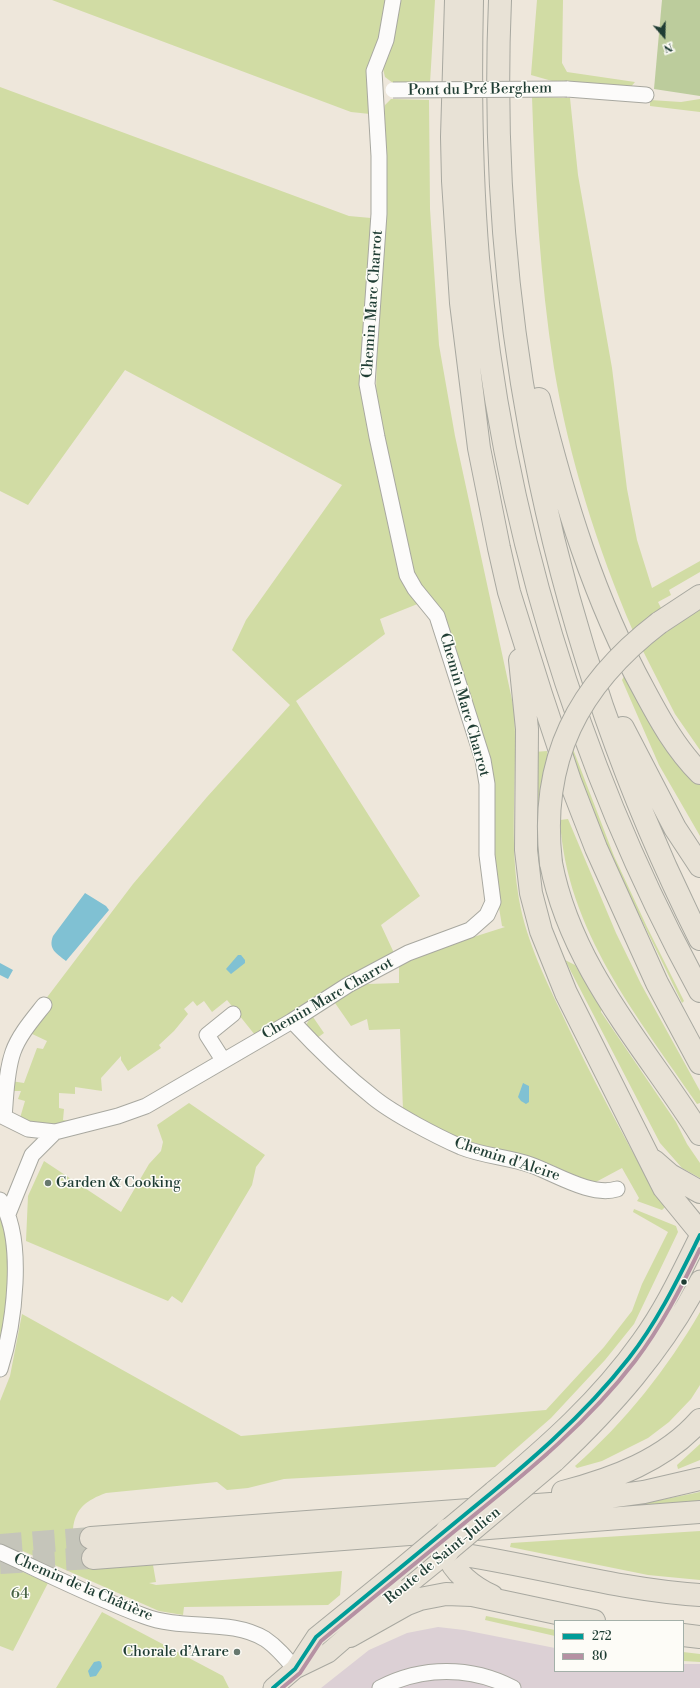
<!DOCTYPE html>
<meta charset="utf-8">
<style>
body{margin:0}
#map{position:relative;width:700px;height:1688px;overflow:hidden;background:#eee7db;font-family:"Libre Bodoni",serif}
canvas{display:block}
.legend{position:absolute;left:554px;top:1620px;width:130px;height:52px;box-sizing:border-box;background:#fdfcf7;border:1px solid #a4b0a9;margin:0;padding:5px 7px;list-style:none;font-size:12px;color:#1f3d34}
.legend li{display:flex;align-items:center;gap:8px;height:20px}
.legend b{width:20px;border:1px solid #a4b0a9}
.north{position:absolute;left:644px;top:16px;width:40px;height:40px;-webkit-text-stroke:3px #fdfcf7;paint-order:stroke;rotate:160deg;font-size:11px;font-weight:700;line-height:16px;text-align:center;color:#1f3d34}
.north::after{content:'';display:block;margin:auto;width:14px;height:18px;background:#1f3d34;clip-path:polygon(50% 0,100% 100%,50% 72%,0 100%)}
</style>
<div id="map">
<canvas width="700" height="1688"></canvas>
<ul class="legend">
<li><b style="height:5px;background:#009c98"></b>272</li>
<li><b style="height:5px;background:#b591a3"></b>80</li>
</ul>
<div class="north">N</div>
</div>
<script>
const ctx = document.querySelector('canvas').getContext('2d');
ctx.lineJoin = 'round';
function paint(path, color) {
  ctx.fillStyle = color;
  ctx.fill(path, 'evenodd');
}
function trace(path, color, width, dash) {
  ctx.strokeStyle = color;
  ctx.lineWidth = width;
  ctx.lineCap = dash ? 'butt' : 'round';
  ctx.setLineDash(dash || []);
  ctx.stroke(path);
}
function write(font, color, halo, rows, align = 'center') {
  ctx.font = font + ' "Libre Bodoni",serif';
  ctx.lineWidth = 3;
  ctx.setLineDash([]);
  ctx.textBaseline = 'middle';
  ctx.strokeStyle = halo;
  ctx.fillStyle = color;
  for (const [text, x, y, turn = 0] of rows) {
    ctx.save();
    ctx.translate(x, y);
    ctx.rotate((+turn || 0) * Math.PI / 180);
    ctx.textAlign = isNaN(turn) ? turn : align;
    if (halo) ctx.strokeText(text, 0, 0);
    ctx.fillText(text, 0, 0);
    ctx.restore();
  }
}
paint(new Path2D(`
 M438,1627L464,1630L555,1648V1671H683V1664H700V1688H321L369,1650L407,1633Z`), '#dcd0d5');
paint(new Path2D(`
 M52,0H385L381,36L368,68L370,114L351,112Z
 M399,0H435L430,83H393L385,77L383,69L393,42Z
 M537,0H563L562,63L567,72L635,82L629,89L559,83L531,75Z
 M0,87L349,216L371,218L362,363L420,603L380,619L385,634L296,701L420,896L381,925L394,953L255,1035L227,1000L212,1012L204,1001L197,1006L193,1001L184,1009L188,1014L174,1031L159,1045L161,1048L128,1071L121,1060V1056L101,1078L102,1091L75,1087V1094L59,1093V1108L64,1109L63,1120L70,1121C52,1126 37,1125 20,1118L25,1101L18,1099L21,1091H10L11,1081L24,1083L37,1048L43,1049L47,1041L28,1032L45,1000L133,884L207,797L290,705L232,650L246,620L342,485L125,370L28,505L0,491Z
 M532,97L570,98L578,175L612,368L627,489L637,540L652,588L700,561V572L669,590L671,595L658,602L662,610L633,631C597,547 569,458 554,368C540,278 535,188 532,97Z
 M391,99L429,100L430,209L439,345L455,436L514,709C518,771 509,832 518,893C524,935 543,974 561,1012C590,1075 624,1136 657,1197L665,1207L662,1210L637,1201L639,1198L622,1168L594,1183L564,1173L555,1166L460,1139L403,1110L400,1029L369,1030L367,1019L351,1026L335,1003L313,1017L324,1033L317,1038L306,1025L313,1013L367,980L368,984L399,983V964L420,954L505,927L502,926L496,889L493,856V789L407,552L376,399L377,334L387,182L384,114L385,105Z
 M700,99V112L650,106V100L681,102Z
 M700,609V750L675,714L642,649Z
 M627,671L700,782V836L659,765L622,680Z
 M573,749L614,856L647,927L684,1001L682,1003L611,857L571,753Z
 M547,751L549,759L540,811H533L534,752Z
 M568,819L616,933L641,984L700,1091V1103L697,1104C638,1017 566,930 560,820Z
 M565,960L575,965L602,1008L601,1012L676,1122L687,1144L700,1163V1178L682,1168L660,1143Z
 M189,1103L265,1155L256,1167L252,1185L182,1303L172,1296L168,1301L26,1241L28,1196L44,1161L121,1212L149,1164L161,1151L163,1142L157,1125Z
 M634,1209L676,1226L678,1232L634,1324L605,1360L551,1418L495,1467L284,1479L248,1488L227,1490L217,1482L106,1493C87,1500 75,1508 73,1529L88,1528L92,1569L153,1565L156,1582L149,1583L156,1585L342,1571L340,1595L328,1605L184,1607L183,1615L159,1611L0,1541V1401L10,1376L22,1314L241,1436L546,1410L604,1347L632,1311L642,1284L668,1232L633,1212Z
 M0,1218C16,1249 5,1310 0,1344Z
 M700,1312V1385L691,1399L669,1422L648,1438L602,1461L577,1468L575,1466C625,1422 667,1369 700,1312Z
 M700,1444V1460L678,1469L677,1465Z
 M700,1492V1501L642,1507L641,1504Z
 M700,1531V1580L648,1575L510,1547L511,1543Z
 M0,1562L48,1583L13,1651L0,1646Z
 M102,1612L223,1676L229,1688H56Z
 M486,1616L555,1630V1636L485,1620Z
 M683,1652L700,1654V1662L683,1661Z`), '#d1dca4');
paint(new Path2D(`
 M662,0H700V96L654,89Z`), '#bccc9c');
paint(new Path2D(`
 M85,893L106,906L109,910L66,961C56,953 48,949 53,936Z
 M238,955H241L245,960V963L231,974L226,969Z
 M0,963L13,970L8,979L0,975Z
 M523,1083L529,1086V1102L526,1104L521,1101L518,1097Z
 M99,1661L101,1662L102,1667L96,1676L90,1677L88,1671L94,1662Z`), '#80c1d3');
trace(new Path2D(`
 M0,1545L91,1538
 M0,1563L93,1558`), '#c5c5ba', 22, [22, 11]);
const minor = new Path2D(`
 M567,89L646,95
 M292,1021C317,1048 345,1075 374,1098C394,1114 436,1136 461,1147C483,1156 508,1157 531,1165C556,1174 591,1197 617,1189
 M223,1060L207,1035L233,1014
 M0,1115L28,1129L55,1132
 M4,1117C6,1096 6,1072 13,1052C19,1035 33,1019 44,1005
 M0,1200C26,1239 14,1326 0,1369
 M8,1214L32,1155L55,1132L118,1116L146,1106L292,1021L348,985L408,953L470,930L487,915L493,902L487,855V784L483,760L437,616L415,589L407,575L377,437L367,384L379,214V156L374,71L386,40L393,0
 M0,1552C48,1574 95,1598 144,1616C183,1631 231,1618 265,1639C277,1647 286,1658 295,1669
 M380,1688C422,1666 471,1666 513,1688`);
const major = new Path2D(`
 M555,1462C612,1408 664,1350 700,1280
 M493,1491C547,1446 600,1399 641,1341C665,1308 682,1271 700,1235
 M295,1669L316,1637L395,1573
 M273,1688L295,1669L328,1653L389,1600L447,1553`);
const highway = new Path2D(`
 M456,0L452,137L453,181L461,303L479,448L499,548L509,592L541,694L570,781L596,848L657,983L700,1063
 M472,0C470,87 471,172 478,258C501,513 577,767 700,991
 M500,0C486,322 555,651 700,939
 M539,399C564,500 594,599 644,690C660,720 676,749 700,773
 M659,623L700,596
 M520,660L527,729L526,850L531,893L541,931L566,993L664,1188L700,1232
 M623,728L675,828L700,866
 M551,863C571,968 645,1047 700,1134
 M654,1161L670,1175L700,1192
 M563,1492C613,1479 665,1460 700,1420
 M91,1538L564,1503L644,1492L700,1479
 M431,1550C522,1561 609,1589 700,1595
 M447,1553C453,1572 474,1588 492,1596
 M93,1558L700,1512
 M683,1635L700,1637
 M350,1636L407,1604L420,1599L446,1594L472,1595L594,1621`);
trace(minor, '#a8a8a0', 17);
trace(major, '#a8a8a0', 21);
trace(highway, '#a8a8a0', 24);
trace(minor, '#fcfbfa', 15);
trace(major, '#e8e2d6', 19);
trace(highway, '#e8e2d6', 22);
const minorBridge = new Path2D(`
 M393,90L567,89`);
const majorBridge = new Path2D(`
 M447,1553L555,1462
 M395,1573L493,1491`);
const highwayBridge = new Path2D(`
 M551,863C539,760 578,685 659,623
 M447,1553V1530`);
trace(minorBridge, '#a8a8a0', 17, []);
trace(majorBridge, '#a8a8a0', 21, []);
trace(highwayBridge, '#a8a8a0', 24, []);
trace(minorBridge, '#fcfbfa', 15);
trace(majorBridge, '#e8e2d6', 19);
trace(highwayBridge, '#e8e2d6', 22);
trace(new Path2D(`
 M273,1688L295,1669L316,1637C367,1595 417,1554 468,1512C526,1465 583,1417 629,1358C658,1321 679,1277 700,1235`), '#009c98', 4);
trace(new Path2D(`
 M282,1688L300,1673L321,1641C371,1599 422,1558 473,1516C531,1469 589,1421 635,1361C661,1327 681,1288 700,1249`), '#b591a3', 4);
for (const [x, y, r, color] of [
 [48,1183,4,"#67786e"],
 [684,1282,3.5,"#1f3d34"],
 [237,1652,4,"#67786e"]
]) {
  const dot = new Path2D();
  dot.arc(x, y, r, 0, 2 * Math.PI);
  ctx.fillStyle = color;
  ctx.fill(dot);
  trace(dot, '#fdfcf7', 1.5);
}
write('15px', '#1f3d34', '#fdfcf7', [
 ["Pont du Pré Berghem",480,90,-1],
 ["Chemin Marc Charrot",373,304,-86],
 ["Chemin Marc Charrot",464,705,74],
 ["Chemin Marc Charrot",328,999,-30],
 ["Chemin d'Alcire",507,1160,18],
 ["Route de Saint-Julien",443,1556,-39],
 ["Chemin de la Châtière",83,1588,23]
]);
write('15px', '#1f3d34', '#fdfcf7', [
 ["Garden & Cooking",56,1183],
 ["Chorale d’Arare",229,1652,"right"]
], 'left');
write('15px', '#466245', '#fdfcf7', [
 ["64",20,1594]
]);
</script>
